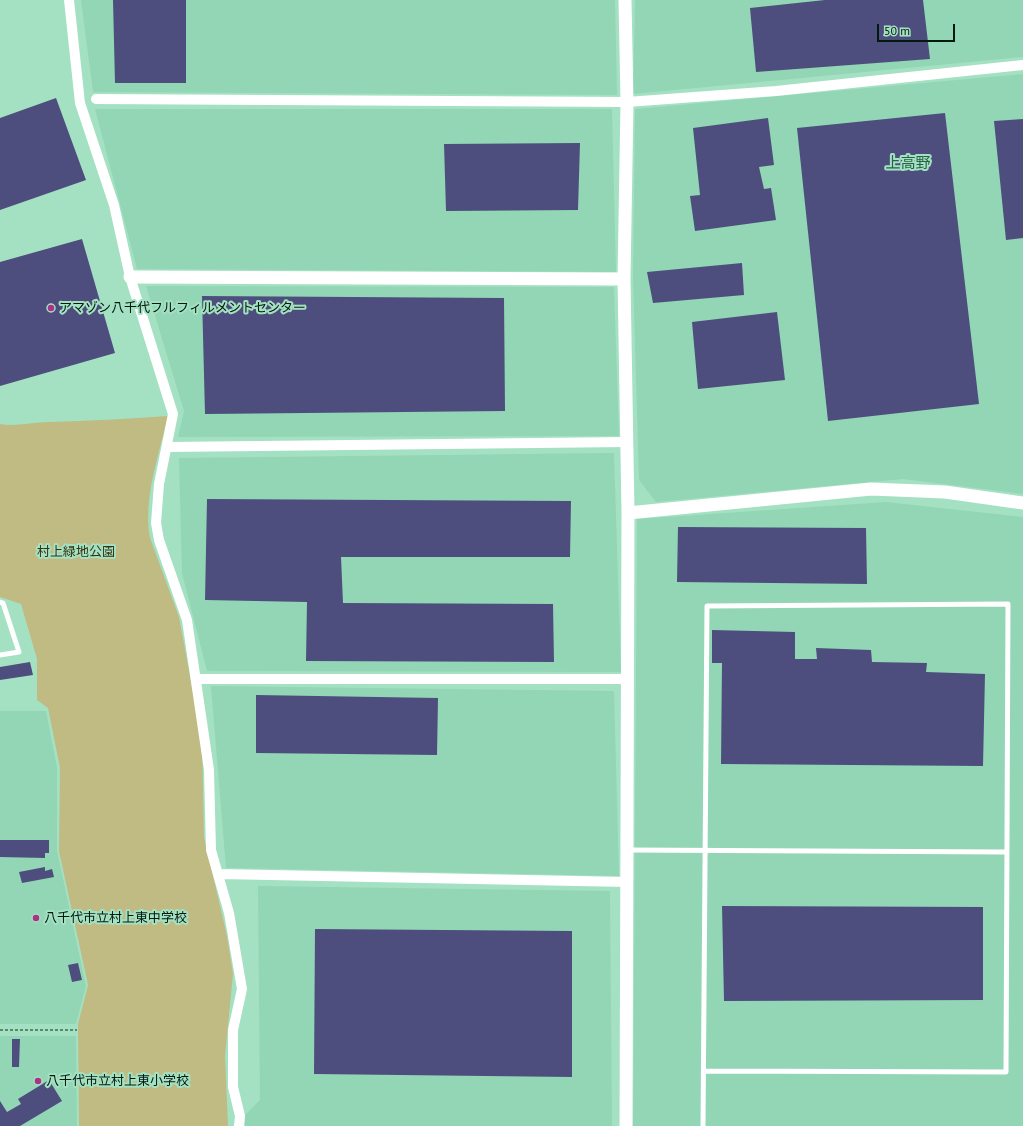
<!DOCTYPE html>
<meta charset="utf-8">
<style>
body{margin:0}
#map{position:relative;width:1023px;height:1126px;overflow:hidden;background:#a4e1c2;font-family:"PT Sans",sans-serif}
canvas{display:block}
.scale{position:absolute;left:877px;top:24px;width:78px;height:18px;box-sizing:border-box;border:2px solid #02190e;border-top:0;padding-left:5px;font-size:12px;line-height:14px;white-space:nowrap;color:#02190e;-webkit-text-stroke:3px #a4e1c2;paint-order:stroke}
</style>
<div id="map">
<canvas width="1023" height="1126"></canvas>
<div class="scale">50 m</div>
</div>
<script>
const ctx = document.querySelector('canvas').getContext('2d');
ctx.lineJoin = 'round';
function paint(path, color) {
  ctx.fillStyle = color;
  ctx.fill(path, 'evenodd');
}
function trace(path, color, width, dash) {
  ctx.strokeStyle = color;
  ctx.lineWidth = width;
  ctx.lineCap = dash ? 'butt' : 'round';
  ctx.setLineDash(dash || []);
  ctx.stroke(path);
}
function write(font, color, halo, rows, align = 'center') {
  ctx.font = font + ' "PT Sans","Noto Sans JP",sans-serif';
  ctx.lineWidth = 4;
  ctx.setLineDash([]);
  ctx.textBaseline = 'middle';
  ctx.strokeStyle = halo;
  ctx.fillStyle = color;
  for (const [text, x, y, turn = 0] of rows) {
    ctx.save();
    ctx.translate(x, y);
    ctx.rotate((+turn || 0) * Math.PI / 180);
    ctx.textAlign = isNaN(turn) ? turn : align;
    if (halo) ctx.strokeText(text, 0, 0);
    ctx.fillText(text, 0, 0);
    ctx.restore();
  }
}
paint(new Path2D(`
 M81,0H615L617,95L93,92Z
 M635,0H1023V57L633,94Z
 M1023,74V494L903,479L656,502L639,480L633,276L635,109Z
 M95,109H612L616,272L137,269Z
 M146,286L614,287L619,436L178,437L184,411Z
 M614,453L621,672L207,671L182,573L179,458Z
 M886,502L1023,517V1126H633L637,519Z
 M211,686L614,691L619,876L226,868Z
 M0,711H46L57,767V850L86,986L76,1024H0Z
 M258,886L610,891L612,1126H245V1115L260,1100Z
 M0,1036H76L77,1126H0Z`), '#92d6b5');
paint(new Path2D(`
 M168,416C159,455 143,498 150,538L179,617L202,741L204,837L227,936L233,974L225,1056L228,1126H79L78,1024L88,985L59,851L60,768L48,708L37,700V659L21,604L0,597V424C16,427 32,422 49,422C88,421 128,419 168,416Z`), '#c0ba83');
paint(new Path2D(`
 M113,0H186V83H115Z
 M825,0H923L930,59L756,72L750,8Z
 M56,98L86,180L0,210V118Z
 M945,113L979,404L828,421L797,128Z
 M768,118L774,165L759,167L764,189L771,188L776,220L695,231L690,196L700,195L693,128Z
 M1023,119V238L1006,240L994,121Z
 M580,143L578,210L446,211L444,144Z
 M82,239L115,353L0,386V262Z
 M742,263L744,295L653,303L647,272Z
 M202,296L504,298L505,411L205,414Z
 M777,312L785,380L698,389L692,322Z
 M207,499L571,501L570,557H341L343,603L553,604L554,662L306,661L307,602L205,600Z
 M678,527L866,528L867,584L677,582Z
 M712,630L795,632V659H817L816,648L871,650L872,662L927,663L926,672L985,674L983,766L721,764L722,663H712Z
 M30,662L33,675L0,680V667Z
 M256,695L438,698L437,755L256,753Z
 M0,840H49V853H45V858L0,857Z
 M45,867V871L52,869L54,877L22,883L19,872Z
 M722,906L983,907V1000L724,1001Z
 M315,929L572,931V1077L314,1074Z
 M78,963L82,980L72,982L68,965Z
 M12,1039H20L19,1067H12Z
 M49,1080L62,1101L20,1126H0V1101L7,1112L21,1104L18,1099Z`), '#4d4e7d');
trace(new Path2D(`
 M0,1030H77`), '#5b8771', 2, [3, 2]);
trace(new Path2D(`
 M0,602L3,603L19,652L0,655
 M628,850L1006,852
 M703,1126L707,606L1008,604L1006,1072L704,1071`), '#fff', 5);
trace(new Path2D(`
 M69,0L80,103L114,205L130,277L173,414L159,484L156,523L159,540L187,620L209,770L211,850L229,913L242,989L233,1030V1087L240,1116L239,1126
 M96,99L627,102L776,91L1023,65
 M167,447L627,442
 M196,679H628
 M219,874L628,882`), '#fff', 10);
trace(new Path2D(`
 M625,0L627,102L624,279L628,513L626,1126
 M130,277L624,279
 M628,513L871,489L945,492L1023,503`), '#fff', 13);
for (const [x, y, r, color] of [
 [51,308,4,"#aa3287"],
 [36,918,4,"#aa3287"],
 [38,1081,4,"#aa3287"]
]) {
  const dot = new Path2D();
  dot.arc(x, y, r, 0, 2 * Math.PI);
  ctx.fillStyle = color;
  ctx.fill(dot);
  trace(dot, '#a4e1c2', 1.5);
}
write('13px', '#02190e', '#a4e1c2', [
 ["アマゾン八千代フルフィルメントセンター",59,308],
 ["八千代市立村上東中学校",44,918],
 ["八千代市立村上東小学校",46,1081]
], 'left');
write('13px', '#35310e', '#a4e1c2', [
 ["村上緑地公園",76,552]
]);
write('15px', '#276248', '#a4e1c2', [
 ["上高野",908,164]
]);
</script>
